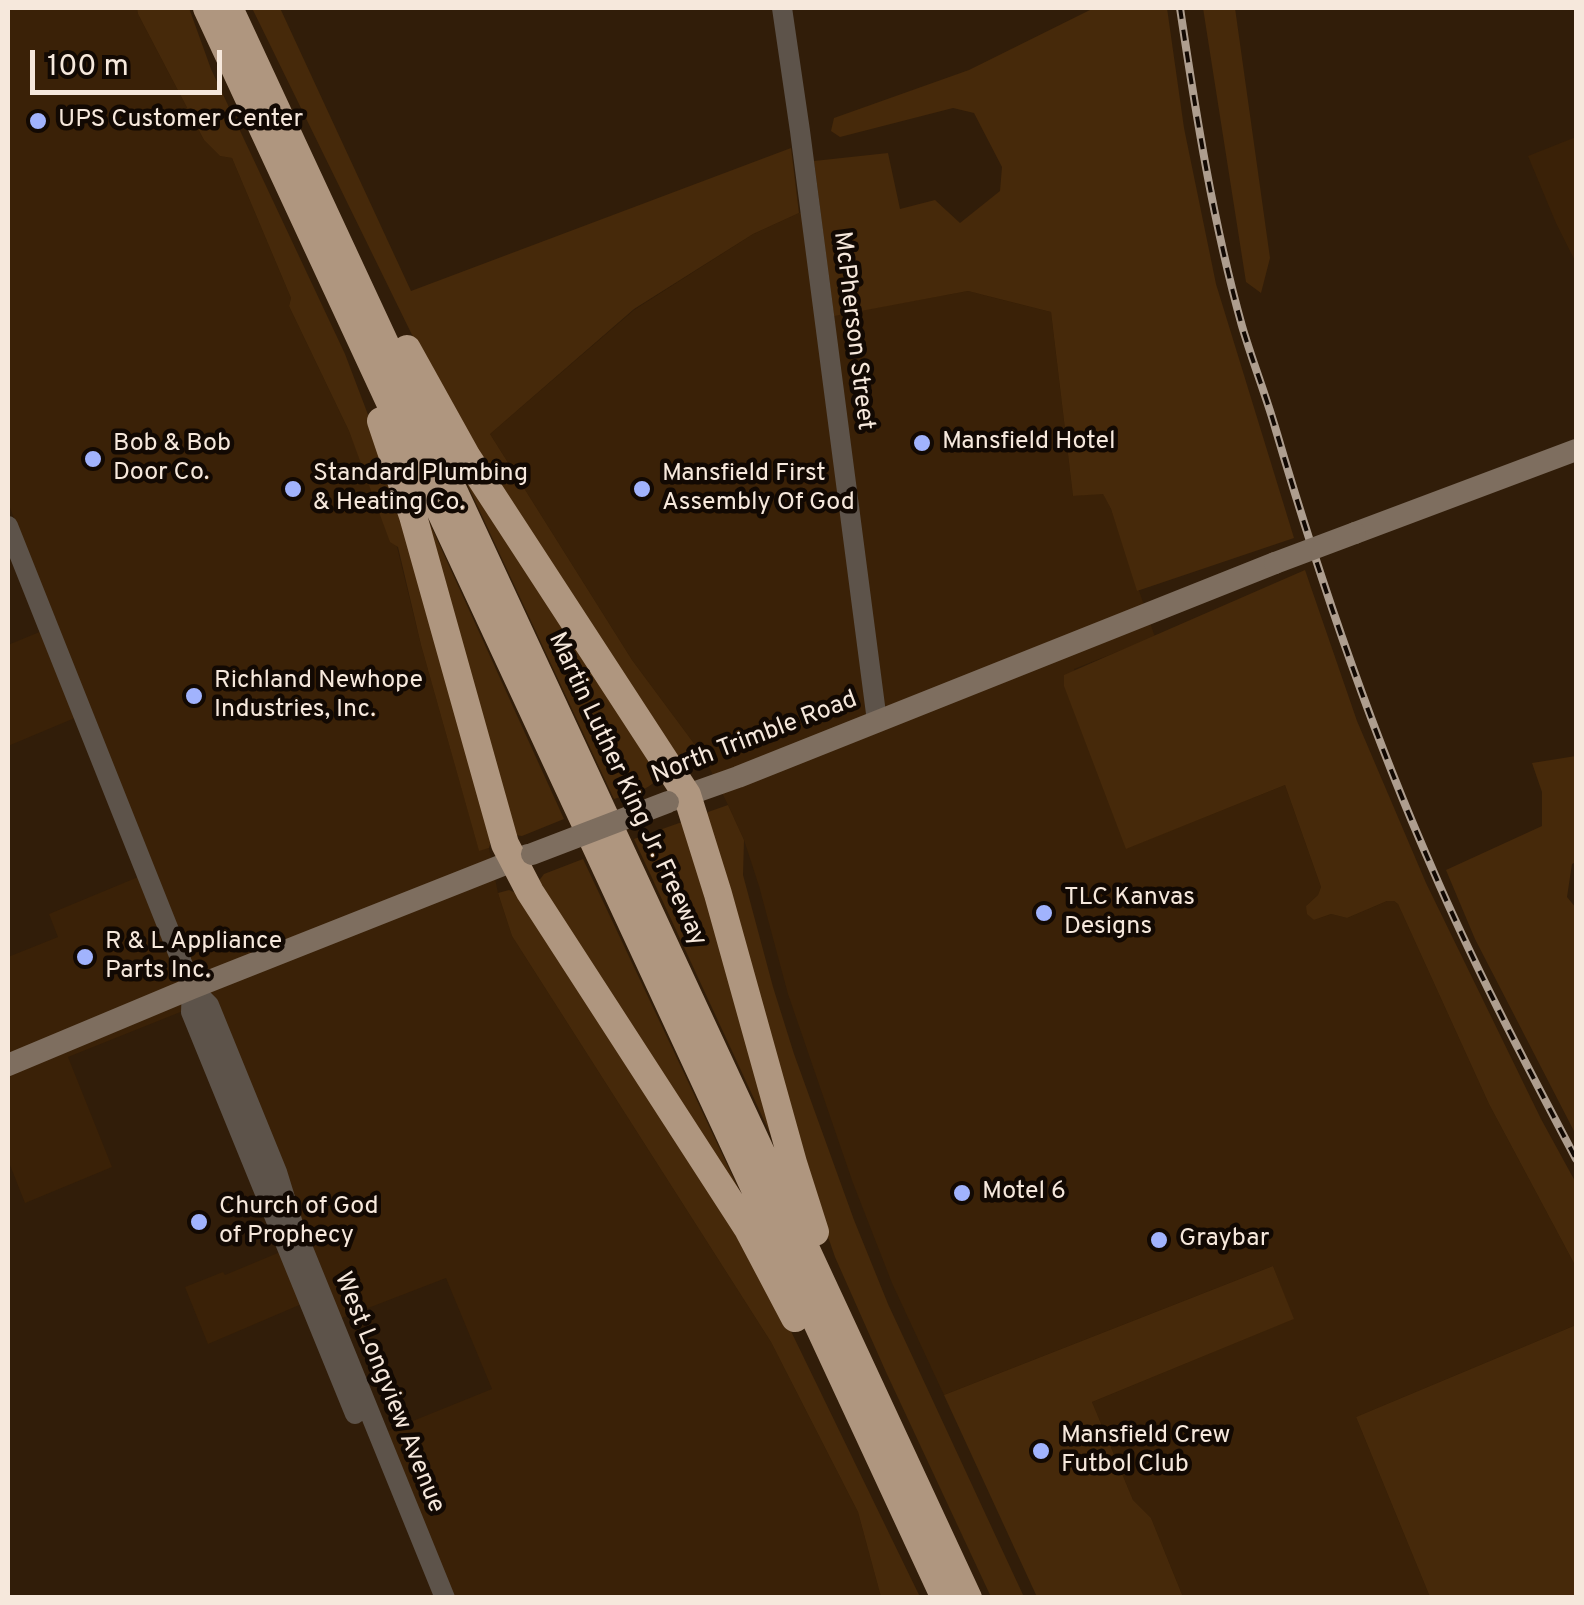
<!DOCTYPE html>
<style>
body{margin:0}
#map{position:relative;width:1584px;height:1605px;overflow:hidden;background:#311d09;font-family:Overpass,sans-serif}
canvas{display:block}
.frame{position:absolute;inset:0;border:10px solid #f6e8dc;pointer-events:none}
.scale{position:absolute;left:30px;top:50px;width:192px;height:45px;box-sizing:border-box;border:5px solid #f6e8dc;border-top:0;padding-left:12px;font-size:30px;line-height:35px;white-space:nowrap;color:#f6e8dc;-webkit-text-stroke:8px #120903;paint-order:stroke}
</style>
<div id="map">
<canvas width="1584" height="1605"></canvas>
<div class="frame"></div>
<div class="scale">100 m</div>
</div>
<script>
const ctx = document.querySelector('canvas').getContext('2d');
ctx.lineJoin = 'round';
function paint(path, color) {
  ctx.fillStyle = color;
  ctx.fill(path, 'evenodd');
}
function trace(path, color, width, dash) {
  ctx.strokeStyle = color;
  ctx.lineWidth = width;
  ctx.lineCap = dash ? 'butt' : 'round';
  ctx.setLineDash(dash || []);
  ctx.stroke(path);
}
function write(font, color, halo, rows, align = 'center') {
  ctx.font = font + ' Overpass,sans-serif';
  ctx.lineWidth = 9;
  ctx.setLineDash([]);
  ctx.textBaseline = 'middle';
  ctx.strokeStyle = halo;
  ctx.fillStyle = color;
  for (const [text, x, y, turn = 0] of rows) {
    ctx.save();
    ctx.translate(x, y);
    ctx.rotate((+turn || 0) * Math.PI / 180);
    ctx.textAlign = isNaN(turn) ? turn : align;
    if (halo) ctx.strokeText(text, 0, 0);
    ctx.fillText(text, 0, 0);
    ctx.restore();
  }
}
paint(new Path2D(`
 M8,8H137L138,14L204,140L220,156L232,158L291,298L289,306L349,431L397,547L421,645L479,850L489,848L498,893L512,936L771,1342L858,1512L881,1597H449L383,1433L492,1389L446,1278L337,1320L325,1294L208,1344L185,1287L223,1272L225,1275L285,1250L183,1011L68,1057L112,1167L25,1203L8,1160V957L58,937L49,914L155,870L8,503Z
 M1576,137V263L1556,223L1528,156Z
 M822,211L834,315L968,291L1051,312L1073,496L1103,493L1111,509L1155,637L1074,669L1127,848L1285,785L1321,887L1318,895L1306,906L1314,920L1331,914L1347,918L1387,901H1394L1398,904L1489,1104L1576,1267V1325L1356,1417L1430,1597H1183L1151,1518L1133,1500L1092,1402L1293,1319L1273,1266L944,1395L892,1283L853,1183L788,994L759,886L744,840L728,805L704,757L632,660L490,434L634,310L753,234L799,213Z
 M54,626L89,712L8,746V645Z`), '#3a2107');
paint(new Path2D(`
 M137,8H189L211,69L345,354L381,449L491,841L489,848L479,851L421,645L398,547L390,542L349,431L289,306L291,298L232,158L220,156L204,140L138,14Z
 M252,8H280L411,291L791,148L799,213L753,234L634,309L490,434L632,660L704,757L684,763L673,756L439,390Z
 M1094,8H1167L1184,128L1216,284L1294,538L1137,591L1111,509L1103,494L1073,496L1051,312L968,291L834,316L814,161L888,153L900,209L935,200L960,223L1000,191L1002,167L974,113L953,108L840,137L831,131L834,118L969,70Z
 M1203,8H1235L1270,258L1261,293L1246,282Z
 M455,458L660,770C657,790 631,793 614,799Z
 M420,502L564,819L522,836L515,835Z
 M1305,570L1357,721L1426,883L1541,1119L1576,1183V1267L1489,1104L1398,904L1394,901H1387L1347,918L1331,914L1314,920L1307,914L1306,906L1318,895L1321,887L1285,785L1126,849L1064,686V675Z
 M1576,756V862L1572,864L1567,897L1576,908V1135L1475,939L1446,870L1542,826V792L1532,763Z
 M728,805L744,840L743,875L773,987L794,1054L854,1220L888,1304L1024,1597H991L886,1372L835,1257L811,1188L705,819L708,812Z
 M682,822L688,829L781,1157L634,839Z
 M583,859L749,1211L538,882L544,874Z
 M509,890L521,895L726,1213L786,1321L920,1597H881L858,1512L771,1342L512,936L498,893Z
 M1273,1266L1294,1319L1092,1402L1133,1500L1151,1518L1183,1597H1037L944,1395Z
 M1576,1325V1597H1430L1356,1417Z`), '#46290a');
trace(new Path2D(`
 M782,8L800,131L877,721
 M8,526L192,988L209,1005L277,1172L293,1224L445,1598
 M192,988L191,1012L355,1414`), '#5d534a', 20);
trace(new Path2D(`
 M1355,533L1576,450
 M673,800L738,777L1275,563
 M8,1065L192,988L528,855`), '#7e6e5f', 22);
trace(new Path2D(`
 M207,8L945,1598
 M229,8L968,1598
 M407,349L467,457L687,795L718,894L793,1163L815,1232
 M381,421L413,516L505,844L530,892L748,1229L795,1318`), '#af967f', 28);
const rail = new Path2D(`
 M1180,8C1196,115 1213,222 1242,326C1252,360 1265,393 1275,427C1319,577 1369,725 1432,868C1475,968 1526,1064 1576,1159`);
trace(rail, '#ae9e8f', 8);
trace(rail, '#120903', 4, [11]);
trace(new Path2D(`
 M1275,563L1355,533
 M532,854L668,802`), '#7e6e5f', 22);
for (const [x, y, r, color] of [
 [38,121,10,"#a1b3fd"],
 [922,443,10,"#a1b3fd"],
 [93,459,10,"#a1b3fd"],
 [293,489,10,"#a1b3fd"],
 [642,489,10,"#a1b3fd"],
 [194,696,10,"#a1b3fd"],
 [1044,913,10,"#a1b3fd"],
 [85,957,10,"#a1b3fd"],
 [962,1193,10,"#a1b3fd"],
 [199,1222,10,"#a1b3fd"],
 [1159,1240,10,"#a1b3fd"],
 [1041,1451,10,"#a1b3fd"]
]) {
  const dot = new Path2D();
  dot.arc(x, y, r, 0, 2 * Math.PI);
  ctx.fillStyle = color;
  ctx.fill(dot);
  trace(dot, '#120903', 4);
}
write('25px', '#f6e8dc', '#120903', [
 ["UPS Customer Center",58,121],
 ["Mansfield Hotel",942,443],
 ["Bob & Bob",113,445],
 ["Door Co.",113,474],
 ["Standard Plumbing",313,475],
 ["& Heating Co.",313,504],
 ["Mansfield First",662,475],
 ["Assembly Of God",662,504],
 ["Richland Newhope",214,682],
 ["Industries, Inc.",214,711],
 ["TLC Kanvas",1064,899],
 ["Designs",1064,928],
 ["R & L Appliance",105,943],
 ["Parts Inc.",105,972],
 ["Motel 6",982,1193],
 ["Church of God",219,1208],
 ["of Prophecy",219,1237],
 ["Graybar",1179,1240],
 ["Mansfield Crew",1061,1437],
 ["Futbol Club",1061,1466]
], 'left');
write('25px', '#f6e8dc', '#120903', [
 ["McPherson Street",852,331,83],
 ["North Trimble Road",755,739,-21],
 ["Martin Luther King Jr. Freeway",626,790,65],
 ["West Longview Avenue",388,1393,68]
]);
</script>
